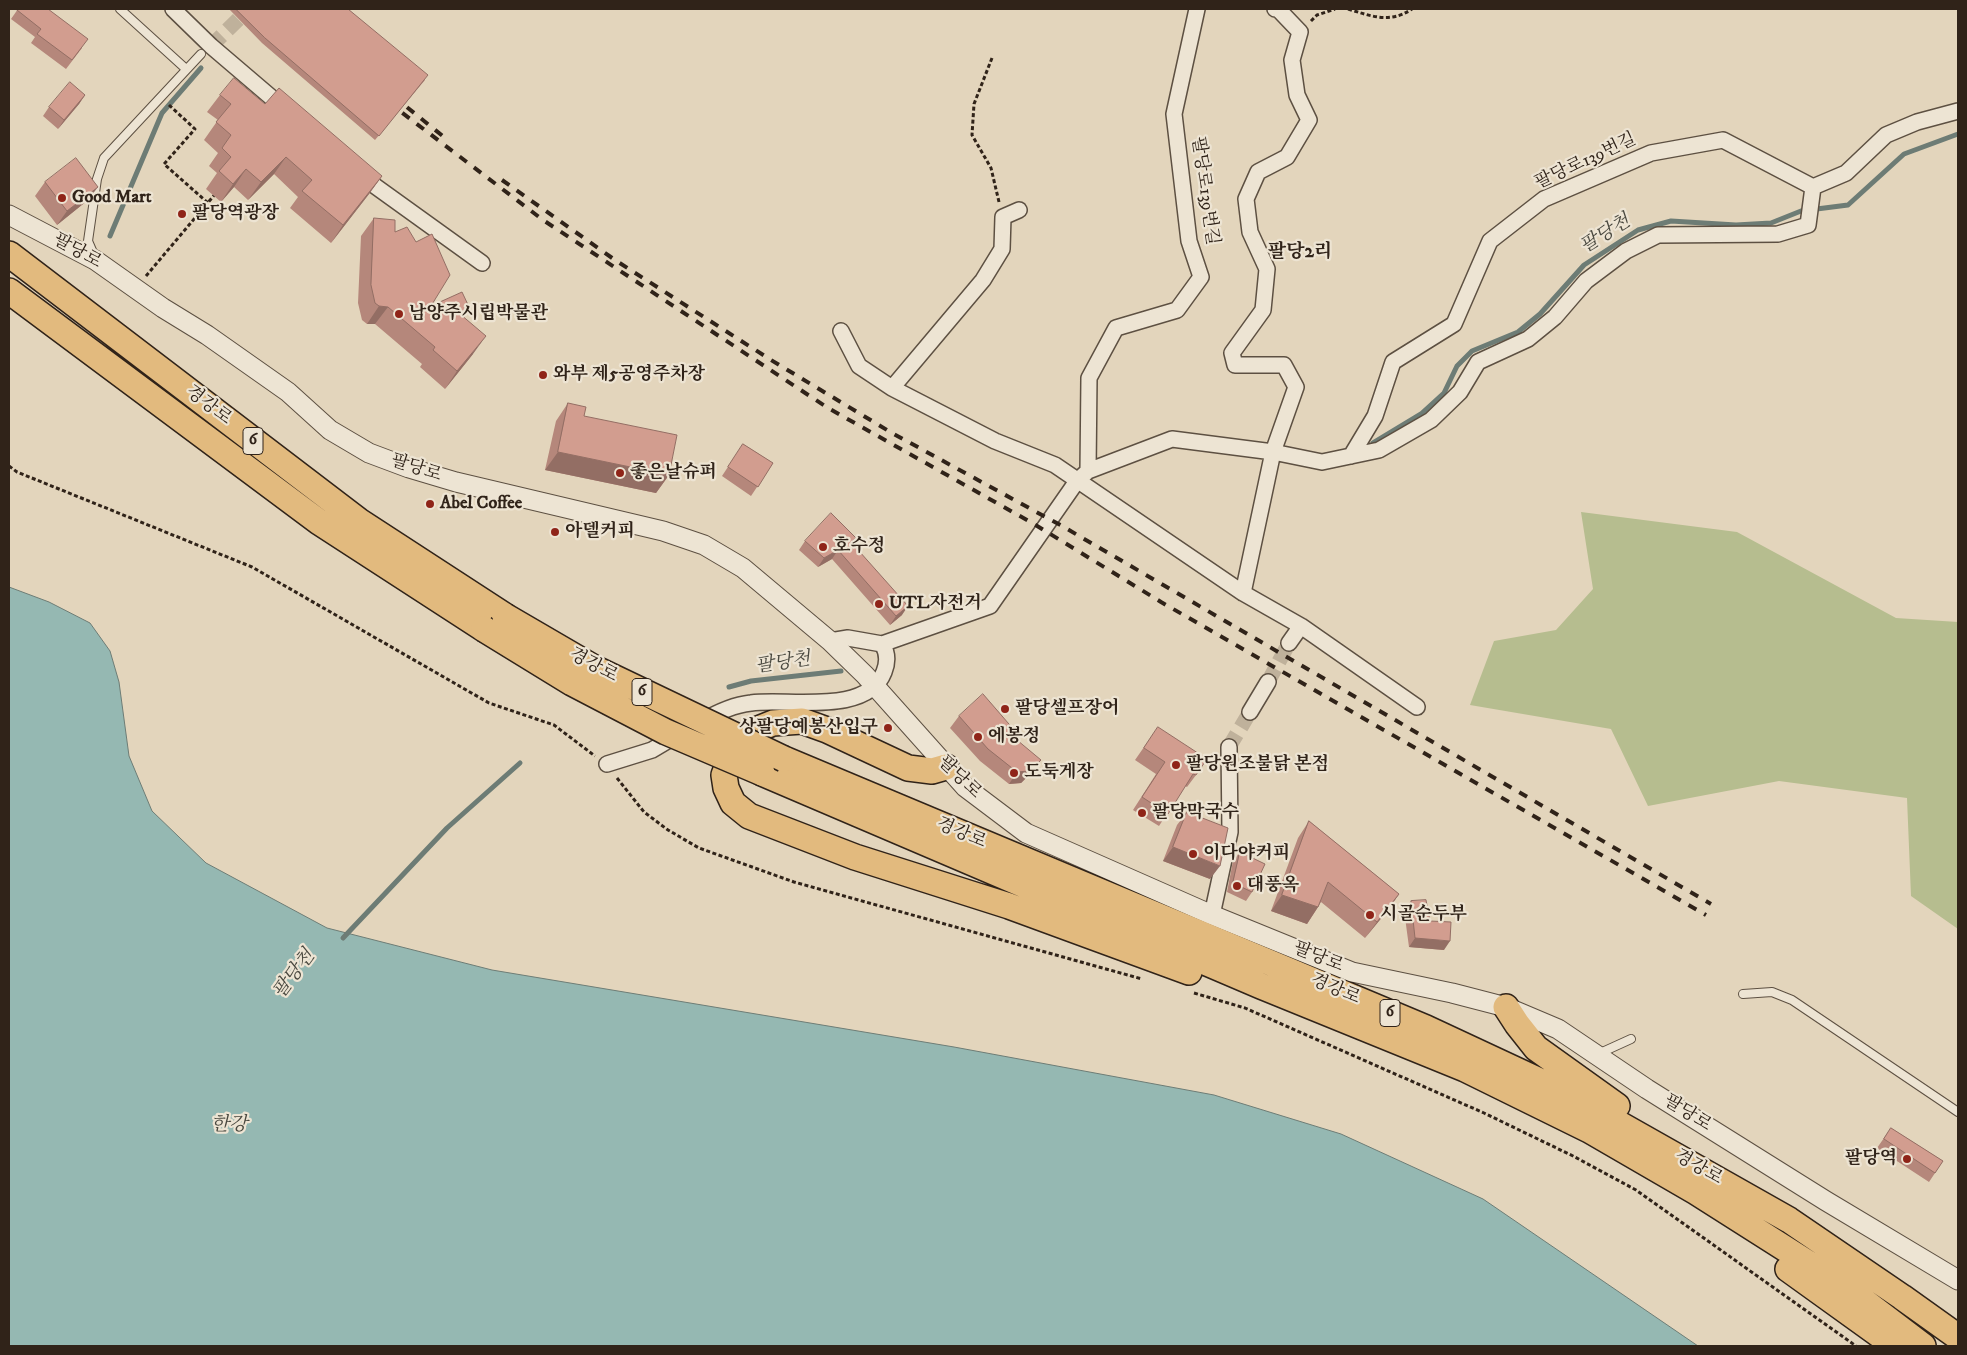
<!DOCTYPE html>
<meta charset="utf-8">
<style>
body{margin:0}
#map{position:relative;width:1967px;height:1355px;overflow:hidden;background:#e3d5bc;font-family:"IM FELL DW Pica",serif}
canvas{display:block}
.frame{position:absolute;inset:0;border:10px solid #302319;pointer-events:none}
</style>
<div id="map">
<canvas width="1967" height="1355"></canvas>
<div class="frame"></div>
</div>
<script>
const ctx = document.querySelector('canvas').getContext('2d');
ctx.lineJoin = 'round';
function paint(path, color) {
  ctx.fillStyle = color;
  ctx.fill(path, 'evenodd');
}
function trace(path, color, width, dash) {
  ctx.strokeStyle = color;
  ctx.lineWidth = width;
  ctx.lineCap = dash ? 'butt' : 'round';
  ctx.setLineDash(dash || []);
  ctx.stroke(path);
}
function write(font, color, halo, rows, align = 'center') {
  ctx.font = font + ' "IM FELL DW Pica","Noto Serif KR",serif';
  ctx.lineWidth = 4.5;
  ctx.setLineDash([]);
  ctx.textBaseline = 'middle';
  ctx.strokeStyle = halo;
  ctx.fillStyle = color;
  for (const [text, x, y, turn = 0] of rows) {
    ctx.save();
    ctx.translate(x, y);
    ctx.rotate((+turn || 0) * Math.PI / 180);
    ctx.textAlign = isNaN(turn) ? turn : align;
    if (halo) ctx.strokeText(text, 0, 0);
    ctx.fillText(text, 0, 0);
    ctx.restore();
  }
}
paint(new Path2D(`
 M1581,512L1737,532L1896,618L1958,622V929L1911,896L1907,798L1779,781L1648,806L1611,729L1470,705L1494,641L1556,630L1593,589Z`), '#b6bd8f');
const water = new Path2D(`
 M9,587L49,602L90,623L110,651L119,682L129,756L152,811L206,863L327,928L492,970L954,1047L1214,1095L1341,1134L1483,1199L1698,1346H9Z`);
paint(water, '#95b8b2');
trace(water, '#6d7c75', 1);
trace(new Path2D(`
 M110,236L162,113L201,68
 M1373,443L1421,414L1444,393L1457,366L1472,351L1518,332L1540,314L1584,265L1638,230L1671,221L1736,225L1771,223L1801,211L1848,205L1904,154L1958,134
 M729,687L751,681L841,671
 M343,938L447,828L520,763`), '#6d7c75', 5);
trace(new Path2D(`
 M211,46L249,9
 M1268,682L1289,643
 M1229,747L1250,712`), '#bfb19b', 15, [15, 8]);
const service = new Path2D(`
 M120,9L186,69
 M94,255L88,241L97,179L104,158L201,54
 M1743,994L1772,992L1792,1000L1958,1112
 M1598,1054L1631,1039`);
const minor = new Path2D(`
 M173,9L211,46L286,110
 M360,173L375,186L482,263
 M1813,187L1846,173L1886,135L1917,122L1958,111
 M841,331L859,366L892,388L995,441L1055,465L1243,593L1301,626L1417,707
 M892,388L983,280L1002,249L1003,217L1019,210
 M1351,456L1375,416L1393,362L1454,324L1490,241L1544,199L1651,153L1723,140L1813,187
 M1088,471L1089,378L1116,328L1177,310L1201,277L1189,241L1174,114L1197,9
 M1243,593L1273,452L1296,387L1284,365H1235L1232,353L1263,310L1267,269L1250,232L1246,199L1258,172L1287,157L1309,120L1297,95L1292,60L1300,32L1278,9H1275
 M1289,643L1301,626
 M882,644L990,606L1077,481L1088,471L1172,439L1273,452L1322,462L1379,450L1431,420L1460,392L1478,362L1528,339L1555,317L1586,281L1626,251L1658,235L1778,234L1808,225L1813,187
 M1250,712L1268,682
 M701,722C716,713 733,705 751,703C788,698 867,716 884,672C888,662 888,653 882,644L848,638L830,641
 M607,764L652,750L679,734
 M1212,915L1230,832L1229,747`);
const tertiary = new Path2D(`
 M9,215L95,260L163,308L207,335L288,392L330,430L369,453L409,468L456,482L663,531L704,545L743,568L830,641L865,675L965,787L1026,833L1212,915L1352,972L1452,993L1506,1007L1558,1029L1647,1089L1826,1201L1958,1280`);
const trunk = new Path2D(`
 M9,254L359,521L505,616
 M9,291L319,522L484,629
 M784,759L1426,1028L1559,1090L1789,1220L1902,1297L1958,1337
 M946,767L932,771L908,768L827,730L802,721L773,723L753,731L734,749L724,775L726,788L733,803L749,816L855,857L1009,906L1189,972
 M762,773L1261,986L1465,1069L1589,1130L1696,1192L1844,1286L1923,1346
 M1506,1007L1517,1024L1536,1048L1617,1106
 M1788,1269L1895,1346`);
trace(service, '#5d5042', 10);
trace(minor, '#5d5042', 18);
trace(tertiary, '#5d5042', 21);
trace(trunk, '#302319', 28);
trace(new Path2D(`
 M1348,9C1371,16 1390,24 1412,9
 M1311,21L1317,15L1335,9
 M992,58L974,104L972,135L991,168L999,202
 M169,105L195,129L164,164L208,203
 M146,276L216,193
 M9,466L17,472L252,567L489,703L554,725L595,756
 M617,778L644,812L668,830L699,848L794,882L1142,979
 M1194,993L1245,1008L1484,1113L1573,1156L1636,1190L1856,1346`), '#302319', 3, [4, 2.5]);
trace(service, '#ede4d3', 8);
trace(minor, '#ede4d3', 15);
trace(tertiary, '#ede4d3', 19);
trace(trunk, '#e2ba7e', 25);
trace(new Path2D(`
 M393,96L444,137
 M388,102L543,220L828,408L1034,524L1161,602L1706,915
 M502,180L615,260L771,360L892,433L1062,526L1711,904`), '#302319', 4, [9, 9]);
const trunkBridge = new Path2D(`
 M505,616L596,669L784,759
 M484,629L572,683L666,732L762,773`);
trace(trunkBridge, '#302319', 28, []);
trace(trunkBridge, '#e2ba7e', 25);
paint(new Path2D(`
 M18,9L82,48L66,69L31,43L35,37L11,19Z
 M229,9H348L425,80L375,140L262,43Z
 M85,95L79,104L58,129L43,116L49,107Z
 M220,95L265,104L382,176L369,194L331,243L290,208L298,197L274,174L248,200L234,187L221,202L206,189L217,173L209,166L218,153L204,140L218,120L207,112Z
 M45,182L88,200L57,225L35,196Z
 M374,218L395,232L431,306L470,309L464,318L473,354L445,389L420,367L422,364L375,324H367L362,320L358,303L361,236Z
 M568,403L584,416L669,475L656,493L545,470L556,421Z
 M743,444L773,463L751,496L722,476Z
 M805,541L853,543L902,615L890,625L832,559L818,567L799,550Z
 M959,716L1012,736L1032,772L1021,783L1009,784L980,761L950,728Z
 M1158,727L1196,775L1187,787L1185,786L1159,826L1133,810L1156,774L1135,760Z
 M1187,812L1210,879L1163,861L1177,825Z
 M1309,821L1399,894L1388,910L1365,938L1321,902L1318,907L1307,924L1271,911L1298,838Z
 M1240,852L1252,892L1246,901L1227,892L1233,861Z
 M1411,901L1430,921L1444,950L1409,947L1404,910Z
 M1891,1128L1943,1161L1929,1182L1877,1148Z`), '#b5877b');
paint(new Path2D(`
 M85,95L79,104L58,129L64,120Z
 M286,157L274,174L248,200L261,182Z
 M246,169L234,187L221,202L233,184Z
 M382,176L369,194L331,243L343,225Z
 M98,187L88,200L57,225L67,211Z
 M379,306L388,307L375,324H367Z
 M470,309L458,327L460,314Z
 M486,336L473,354L445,389L457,371Z
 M558,452L669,475L656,493L545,470Z
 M838,550L832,559L818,567L824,558Z
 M908,606L902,615L890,625L896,616Z
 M1041,760L1032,772L1021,783L1009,784L1017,772Z
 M1173,847L1220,866L1210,879L1163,861Z
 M1399,894L1388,910L1365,938L1377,922Z
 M1282,895L1318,907L1307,924L1271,911Z
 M1415,938L1450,941L1444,950L1409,947Z`), '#936e64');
const building = new Path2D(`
 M18,9H48L88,39L72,60L37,34L41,29L17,10Z
 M236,9H348L428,75L379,136L265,38Z
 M234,78L265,104L279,88L382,176L343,225L302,191L312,180L286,157L261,182L246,169L233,184L219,171L231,157L222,148L231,135L216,122L231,104L220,95Z
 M70,82L85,95L64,120L49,107Z
 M76,158L98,187L67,211L45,182Z
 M374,218L395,220V232L407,227L416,242L432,234L450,275L431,306L462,292L470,309L460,314L486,336L457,371L433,350L435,347L388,307L379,306L375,303L371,285Z
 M568,403L586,407L584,416L677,435L669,475L558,452Z
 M743,444L773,463L758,487L728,467Z
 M831,513L856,538L851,542L908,606L896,616L838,550L824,558L805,541Z
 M983,694L1015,731L1011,735L1041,760L1029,771L1017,772L988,749L959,716Z
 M1158,727L1207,759L1196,775L1193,774L1168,814L1142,797L1165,762L1144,748Z
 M1187,812L1228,828L1220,866L1173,847Z
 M1309,821L1399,894L1377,922L1328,882L1318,907L1282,895Z
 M1240,852L1265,864L1252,892L1233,883Z
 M1426,900L1430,921L1451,922L1450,941L1415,938L1411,901Z
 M1891,1128L1943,1161L1935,1173L1884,1139Z`);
paint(building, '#d29d8f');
trace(building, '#936e64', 1);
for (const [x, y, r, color] of [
 [62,198,5,"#8f2418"],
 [182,214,5,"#8f2418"],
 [399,314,5,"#8f2418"],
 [543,375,5,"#8f2418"],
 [620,473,5,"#8f2418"],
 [430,504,5,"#8f2418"],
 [555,532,5,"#8f2418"],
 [823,547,5,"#8f2418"],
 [879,604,5,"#8f2418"],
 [1005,709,5,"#8f2418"],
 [888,728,5,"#8f2418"],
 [978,737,5,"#8f2418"],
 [1176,765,5,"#8f2418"],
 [1014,773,5,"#8f2418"],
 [1142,813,5,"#8f2418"],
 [1193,854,5,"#8f2418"],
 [1237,886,5,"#8f2418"],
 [1370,915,5,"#8f2418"],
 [1907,1159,5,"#8f2418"]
]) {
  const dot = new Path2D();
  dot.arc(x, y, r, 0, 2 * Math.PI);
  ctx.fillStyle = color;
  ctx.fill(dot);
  trace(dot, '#ede4d3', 2);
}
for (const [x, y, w] of [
 [253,441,20],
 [642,692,20],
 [1390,1013,20]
]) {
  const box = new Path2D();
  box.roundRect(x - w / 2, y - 13.5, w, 27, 4);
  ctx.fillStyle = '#ede4d3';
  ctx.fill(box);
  trace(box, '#302319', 1);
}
write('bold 16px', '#302319', null, [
 ["6",253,441],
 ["6",642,692],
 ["6",1390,1013]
]);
write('18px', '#302319', '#ede4d3', [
 ["팔당로139번길",1586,162,-25],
 ["팔당로139번길",1204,191,82],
 ["팔당로",77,252,29],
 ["경강로",208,406,37],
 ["팔당로",416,469,18],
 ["경강로",593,666,28],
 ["팔당로",959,778,44],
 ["경강로",961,834,23],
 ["팔당로",1318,958,22],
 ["경강로",1335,990,23],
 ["팔당로",1687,1114,32],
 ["경강로",1698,1168,30]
]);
write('bold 18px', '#302319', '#ede4d3', [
 ["Good Mart",72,198],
 ["팔당역광장",192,214],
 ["남양주시립박물관",409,314],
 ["와부 제5공영주차장",553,375],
 ["좋은날슈퍼",630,473],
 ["Abel Coffee",440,504],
 ["아델커피",565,532],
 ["호수정",833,547],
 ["UTL자전거",889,604],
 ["팔당셀프장어",1015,709],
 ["상팔당예봉산입구",878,728,"right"],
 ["에봉정",988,737],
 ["팔당원조불닭 본점",1186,765],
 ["도둑게장",1024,773],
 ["팔당막국수",1152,813],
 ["이다야커피",1203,854],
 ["대풍옥",1247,886],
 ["시골순두부",1380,915],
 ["팔당역",1897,1159,"right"]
], 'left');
write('italic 19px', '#49483f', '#ede4d3', [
 ["팔당천",1606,235,-32],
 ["팔당천",783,664,-8],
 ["팔당천",295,975,-53],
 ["한강",229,1126]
]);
write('bold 19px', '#302319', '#ede4d3', [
 ["팔당2리",1300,253]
]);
</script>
